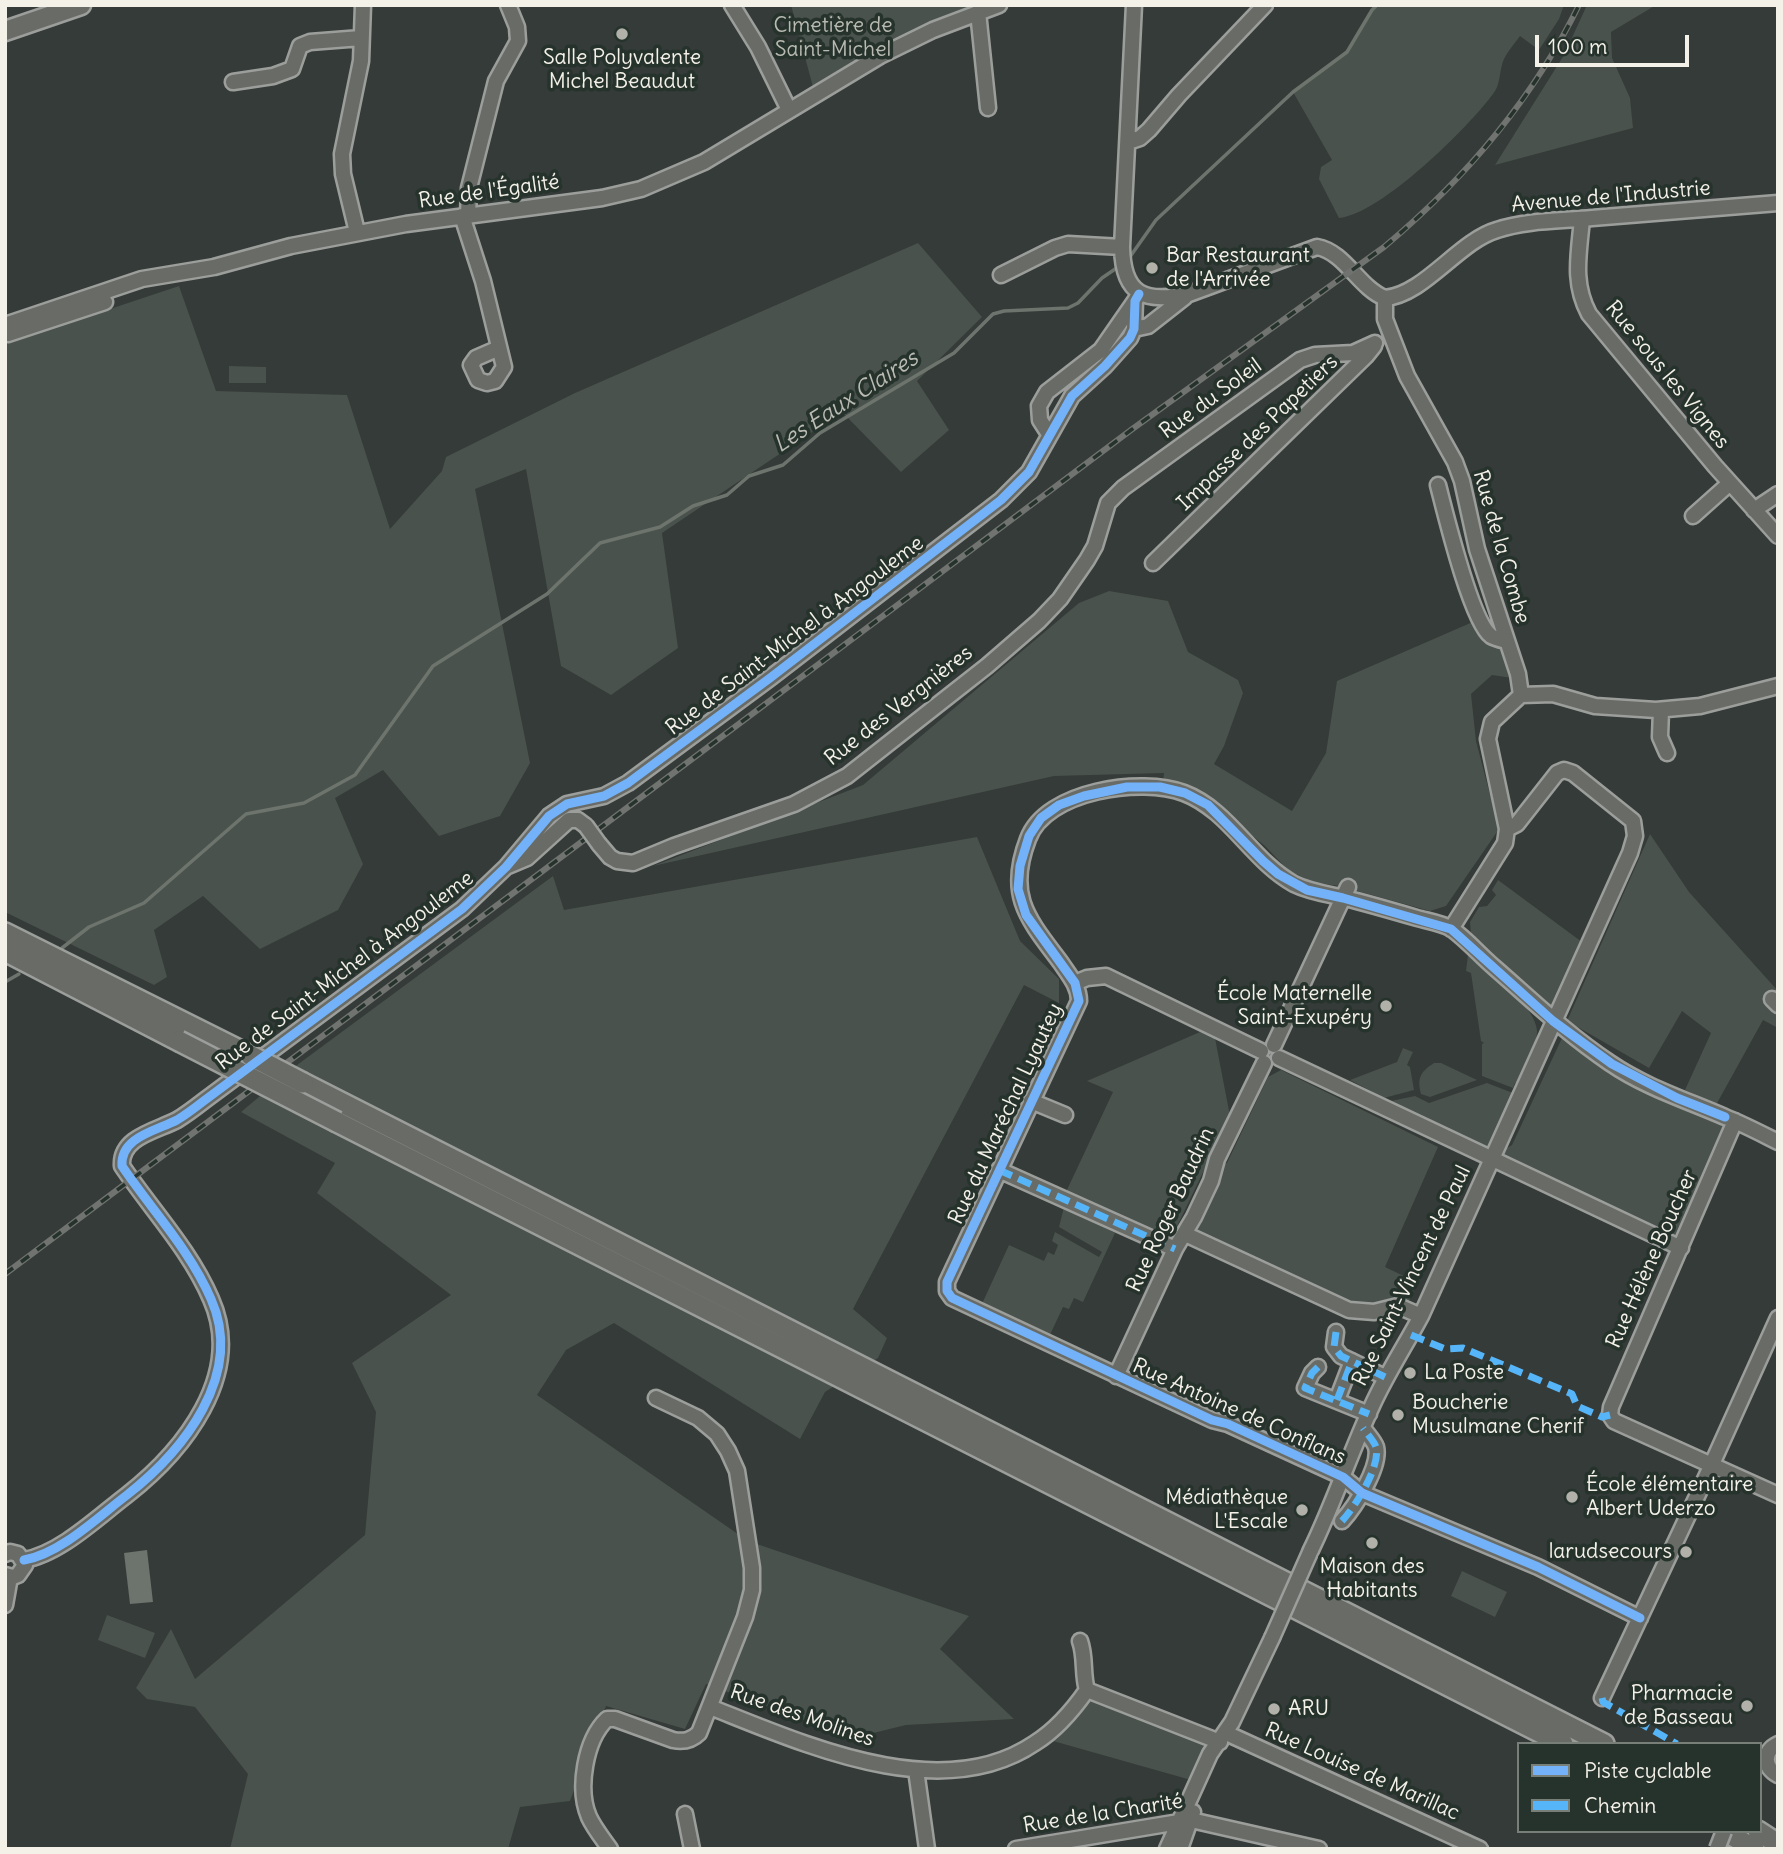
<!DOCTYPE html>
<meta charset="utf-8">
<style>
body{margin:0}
#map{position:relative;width:1783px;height:1854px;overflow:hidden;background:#353b38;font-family:Delius,sans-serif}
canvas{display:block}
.frame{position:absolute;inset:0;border:7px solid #f4f1e8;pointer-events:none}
.legend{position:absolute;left:1517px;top:1742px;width:245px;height:91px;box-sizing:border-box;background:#26332d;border:2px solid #787f78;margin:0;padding:9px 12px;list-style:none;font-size:21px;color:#f4f1e8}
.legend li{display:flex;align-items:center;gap:14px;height:35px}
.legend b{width:35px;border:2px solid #787f78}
.scale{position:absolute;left:1535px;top:35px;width:154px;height:32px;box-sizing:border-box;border:4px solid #f4f1e8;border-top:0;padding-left:9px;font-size:21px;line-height:24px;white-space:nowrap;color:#f4f1e8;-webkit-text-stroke:5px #26332d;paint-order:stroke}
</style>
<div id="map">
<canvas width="1783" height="1854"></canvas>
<div class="frame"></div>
<ul class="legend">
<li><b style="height:9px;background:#73b2f8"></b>Piste cyclable</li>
<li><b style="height:9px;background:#56b5f8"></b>Chemin</li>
</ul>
<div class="scale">100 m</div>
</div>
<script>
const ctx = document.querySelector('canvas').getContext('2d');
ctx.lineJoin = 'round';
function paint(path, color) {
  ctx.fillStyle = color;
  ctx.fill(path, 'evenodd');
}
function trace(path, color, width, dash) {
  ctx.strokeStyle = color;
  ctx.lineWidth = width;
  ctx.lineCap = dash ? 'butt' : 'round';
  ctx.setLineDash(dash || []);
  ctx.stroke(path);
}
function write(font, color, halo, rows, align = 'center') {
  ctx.font = font + ' Delius,sans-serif';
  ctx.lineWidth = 7;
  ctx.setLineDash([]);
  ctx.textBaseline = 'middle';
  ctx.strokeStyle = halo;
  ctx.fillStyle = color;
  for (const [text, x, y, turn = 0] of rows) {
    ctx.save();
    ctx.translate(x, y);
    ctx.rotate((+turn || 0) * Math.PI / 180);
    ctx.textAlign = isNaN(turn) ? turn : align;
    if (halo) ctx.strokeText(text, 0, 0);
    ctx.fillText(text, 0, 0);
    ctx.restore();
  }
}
paint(new Path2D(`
 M791,5H980L883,47L813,87Z
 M1377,5H1564L1559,19L1539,50L1520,36C1515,43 1508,51 1504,59C1499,70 1501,85 1493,94C1468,128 1381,214 1339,218L1319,179L1321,167L1332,160L1293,92L1347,52L1372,10Z
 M1587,5H1656L1611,32L1612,58L1630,98L1633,128L1495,165L1564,55Z
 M918,243L982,317L917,381L949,430L901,472L842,412L662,533L678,648L611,695L561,666L526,469L475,489L530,763L500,816L439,836L383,770L335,798L363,864L338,910L260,949L203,896L154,930L167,977L154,985L5,912V344L179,286L216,391L347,395L390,529L442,471L446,457L575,393Z
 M229,366L266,367V383H229Z
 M1109,591L1168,601L1188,652L1238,680L1243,693L1224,746L1214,764L1292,811L1326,753L1337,681L1475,621L1488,638L1503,649L1512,678L1492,675L1471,694L1476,741L1499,829L1446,906L1430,911L1339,886L1316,883L1289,871L1265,846L1216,806L1163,783L1164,773L1054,776L653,866L863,785L1079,603Z
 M1650,834L1689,892L1778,991V1028L1763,1020L1716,1105L1685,1090L1711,1033L1682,1011L1649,1068L1567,1021Z
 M977,837L1020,941L1059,979V1003L1024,985L853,1309L887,1338L878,1358L825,1392L800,1439L614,1323L566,1350L537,1395L748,1541L969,1616L940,1649L1014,1719L906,1725L853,1738L706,1684L685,1729L606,1706L570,1801L520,1807L508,1849H230L248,1774L195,1707L147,1699L136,1688L171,1629L195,1679L365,1535L376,1412L352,1363L451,1295L317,1193L335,1163L241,1112L297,1065L553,876L564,910Z
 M1498,880L1582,942L1551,1006L1547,1005L1471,935L1470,922L1479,907L1487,906L1496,895L1492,890Z
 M1468,955C1487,972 1536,1005 1537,1031C1537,1048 1524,1068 1518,1083H1515L1513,1088L1482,1076V1044L1484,1043L1481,1041L1471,973L1466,971Z
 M1200,1032L1215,1038L1230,1116L1171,1239L1065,1194L1113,1092L1087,1081Z
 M1562,1038L1609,1074L1661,1100L1723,1126L1674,1238L1506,1157L1504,1154L1507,1148L1512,1145Z
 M1403,1048L1413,1052L1407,1065L1410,1067L1414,1090L1384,1098L1350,1080L1397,1062Z
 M1434,1063H1441L1477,1080L1430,1097L1421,1094C1417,1078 1420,1072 1434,1063Z
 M1281,1070L1438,1147L1385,1267L1408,1278L1411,1272L1420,1277L1407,1305C1387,1297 1374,1306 1355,1307L1201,1236L1198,1232V1223L1221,1164L1227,1163L1268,1077Z
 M1487,1083L1513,1093L1488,1146H1484L1391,1101L1415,1096L1429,1103Z
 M1064,1207L1115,1233L1083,1302L1074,1298L1069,1309L1063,1307L1049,1337L981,1306L1009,1245L1044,1261L1048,1252L1054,1255L1058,1245L1052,1241L1055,1232L1099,1257L1102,1252L1059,1227Z
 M1462,1571L1507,1592L1495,1617L1451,1596Z
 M107,1615L155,1633L145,1658L98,1640Z
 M1092,1697L1208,1743L1191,1780L1053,1741Z`), '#49524c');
paint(new Path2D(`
 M147,1550L153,1602L130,1604L124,1553Z`), '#6d736d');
trace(new Path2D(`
 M1127,261L1156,220L1293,92L1347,52L1372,10L1377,5
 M62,948L89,927L144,903L246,814L304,803L355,775L433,666L547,594L600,543L660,527L693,506L727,495L749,476L783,465L820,433L954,353L993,314L1004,311L1068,308L1078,303L1102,278L1121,265
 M5,982L19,974`), '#6d736d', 3.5);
const minor = new Path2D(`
 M732,5L758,47L789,110
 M1134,5L1122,247C1123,296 1145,303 1189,294L1317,247C1345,252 1359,288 1385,298
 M978,12L988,108
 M233,82L273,76L292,69L300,46L310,42L361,38
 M1128,142L1140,138L1149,130L1179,95L1265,5
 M462,216L483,281L504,367L495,381L487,383L478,380L471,365L476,358L499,348
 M468,216L469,188L496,81L518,41L517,27L508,5
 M1582,219C1579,254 1572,282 1589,314L1715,466L1778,536
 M357,232L343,174L342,154L361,61L363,5
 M1001,275L1055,248L1068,244L1122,247
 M1385,298V319L1407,376L1455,462L1462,481L1477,549L1518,674L1521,695
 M1385,298C1424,295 1459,241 1497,230C1527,220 1561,221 1592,218C1654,213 1716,208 1778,203
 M5,325L142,279L214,267L291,246L406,224L602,198L641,189L704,162L880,56L933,30L999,5
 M1134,329L1148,326L1185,297
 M8,334L105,302
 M1049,434L1040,420L1039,406L1047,392L1101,350L1135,301
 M1438,485C1445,512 1471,621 1491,636C1494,638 1502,640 1506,641
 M1754,510L1778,494
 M1693,516L1730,483
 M1153,563L1366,356L1374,346
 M1521,695L1553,694L1595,706L1656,710L1700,706L1778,686
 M1661,710L1660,737L1667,753
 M599,844L610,857L617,861L633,863L674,846L794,804L847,776L987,666L1039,621L1060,599L1087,560L1095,546L1108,503L1123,488L1300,360L1315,355L1353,353L1375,343
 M508,866L527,858L569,820H578L586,826
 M1451,929L1505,843L1507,829L1488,739L1492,722L1521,695
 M1075,983L1087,978L1106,976L1261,1051
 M1772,999L1778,1005
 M1274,1045L1348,887
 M1279,1058L1681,1248
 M1031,1101L1065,1115
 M1735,1121L1611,1407L1610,1415L1614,1421L1778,1495
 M999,1170L1175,1249
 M1185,1234L1349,1310L1374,1312L1398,1306L1421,1316
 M1336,1332L1334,1347L1341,1356L1385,1377
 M1318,1367L1312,1373L1305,1388L1369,1414
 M1116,1376L1175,1249L1194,1217L1211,1181L1217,1159L1264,1063
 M1337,1400L1352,1361
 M1342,1521C1355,1507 1381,1466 1376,1447C1374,1441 1367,1434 1363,1428
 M1311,1550C1334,1503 1350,1453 1372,1406C1386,1375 1405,1346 1421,1316L1630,853L1635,836L1633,821L1573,773L1564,770L1557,773L1517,824L1507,829
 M5,1554L10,1552L18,1554L25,1565L18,1575L13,1577L5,1575
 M24,1560C60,1554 98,1517 127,1495C183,1451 245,1375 211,1299C190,1250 151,1209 122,1166C120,1137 156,1131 177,1120C187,1114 196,1107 205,1100L462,909L506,867L549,816L567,804L604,796L628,783L770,678L1001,500L1029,472L1072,396L1105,366L1130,338L1134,329L1135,301L1139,294
 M5,1605L10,1577
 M1640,1618L1538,1567L1362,1493L1343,1477L1228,1424L1212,1420L952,1298L947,1291V1282L1079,1001C1079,986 1069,975 1061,963C1028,919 1006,896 1028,839C1046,790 1142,777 1184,793C1229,810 1252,861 1294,884C1310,892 1327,894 1345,898C1369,904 1393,911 1417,918C1428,921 1442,923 1452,929C1467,940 1481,956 1495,968C1534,1002 1567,1034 1610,1063C1645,1087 1686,1100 1725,1117C1743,1124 1760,1133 1778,1142
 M1080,1641C1086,1658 1082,1674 1087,1690
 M1087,1690L1220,1742
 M1602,1698L1707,1475L1778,1318
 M710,1707C804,1744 941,1807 1035,1743C1056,1730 1073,1710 1087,1690
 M1226,1733L1480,1849
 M1778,1744C1763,1751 1763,1767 1778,1775
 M916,1770L927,1849
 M685,1814L692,1849
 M610,1849C603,1839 594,1828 589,1817C577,1789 585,1740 607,1719H615L673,1740C683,1742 691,1741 699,1733L745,1617L752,1590V1568L737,1471L728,1451L717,1434L698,1418L656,1398
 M1016,1849L1191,1820L1319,1849
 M1167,1849L1210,1754L1232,1722L1272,1638
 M1180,1849L1193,1812`);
const major = new Path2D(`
 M5,31L81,5`);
const highway = new Path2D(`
 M5,933L251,1056
 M5,951L179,1041
 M303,1083L1604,1744
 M337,1122L1563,1744
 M1725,1831L1754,1849
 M1758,1831L1778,1844`);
trace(minor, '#9c9e9b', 19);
trace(major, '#9c9e9b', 23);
trace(highway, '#9c9e9b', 24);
trace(minor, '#686b66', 14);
trace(major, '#686b66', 18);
trace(highway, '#686b66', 19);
const rail = new Path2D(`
 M5,1274L1131,430L1384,247C1465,179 1532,101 1579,5`);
trace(rail, '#707370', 6);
trace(rail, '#26332d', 3.5, [10]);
const minorBridge = new Path2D(`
 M586,826L599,844
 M1272,1638L1311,1550
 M1717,1849L1724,1831`);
const highwayBridge = new Path2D(`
 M179,1041L337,1122
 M251,1056L303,1083`);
trace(minorBridge, '#9c9e9b', 19, []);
trace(highwayBridge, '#9c9e9b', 24, []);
trace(minorBridge, '#686b66', 14);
trace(highwayBridge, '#686b66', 19);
trace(new Path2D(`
 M999,1170L1175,1249
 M1336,1332L1334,1347L1341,1356L1385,1377
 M1411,1335L1445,1349L1463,1348L1572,1394L1577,1406L1602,1417L1610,1415
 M1318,1367L1312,1373L1305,1388L1369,1414
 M1337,1400L1352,1361
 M1342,1521C1355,1507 1381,1466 1376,1447C1374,1441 1367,1434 1363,1428
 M1602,1698L1603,1702L1677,1744`), '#56b5f8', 7, [14, 7]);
trace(new Path2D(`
 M24,1560C60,1554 98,1517 127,1495C183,1451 245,1375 211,1299C190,1250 151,1209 122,1166C120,1137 156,1131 177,1120C187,1114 196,1107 205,1100L462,909L506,867L549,816L567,804L604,796L628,783L770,678L1001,500L1029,472L1072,396L1105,366L1130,338L1134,329L1135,301L1139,294
 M1640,1618L1538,1567L1362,1493L1343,1477L1228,1424L1212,1420L952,1298L947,1291V1282L1079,1001L1075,983L1026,915L1018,889L1020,866L1029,836L1041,818L1059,805L1084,796L1127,787H1160L1185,793L1208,805L1263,861L1278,874L1307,890L1343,898L1451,929L1553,1021L1612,1064L1677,1098L1725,1117`), '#73b2f8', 9);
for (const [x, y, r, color] of [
 [622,34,7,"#b1b1aa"],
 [1152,268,7,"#b1b1aa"],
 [1386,1006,7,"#b1b1aa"],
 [1410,1373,7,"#b1b1aa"],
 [1398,1415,7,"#b1b1aa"],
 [1572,1497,7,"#b1b1aa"],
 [1302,1510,7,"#b1b1aa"],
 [1372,1543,7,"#b1b1aa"],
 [1686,1552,7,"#b1b1aa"],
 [1747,1706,7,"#b1b1aa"],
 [1274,1709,7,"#b1b1aa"]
]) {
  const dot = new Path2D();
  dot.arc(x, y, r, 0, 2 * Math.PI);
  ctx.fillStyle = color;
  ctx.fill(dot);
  trace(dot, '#26332d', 2.5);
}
write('21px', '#b9bbb2', '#26332d', [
 ["Cimetière de",833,26],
 ["Saint-Michel",833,50]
]);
write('21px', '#f4f1e8', '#26332d', [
 ["Salle Polyvalente",622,58,"center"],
 ["Michel Beaudut",622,82,"center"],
 ["Bar Restaurant",1166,256],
 ["de l'Arrivée",1166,280],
 ["École Maternelle",1372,994,"right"],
 ["Saint-Exupéry",1372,1018,"right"],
 ["La Poste",1424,1373],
 ["Boucherie",1412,1403],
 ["Musulmane Cherif",1412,1427],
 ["École élémentaire",1586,1485],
 ["Albert Uderzo",1586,1509],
 ["Médiathèque",1288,1498,"right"],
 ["L'Escale",1288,1522,"right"],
 ["larudsecours",1672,1552,"right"],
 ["Maison des",1372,1567,"center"],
 ["Habitants",1372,1591,"center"],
 ["Pharmacie",1733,1694,"right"],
 ["de Basseau",1733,1718,"right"],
 ["ARU",1288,1709]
], 'left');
write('21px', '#f4f1e8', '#26332d', [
 ["Rue de l'Égalité",489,192,-8],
 ["Avenue de l'Industrie",1611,197,-5],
 ["Rue sous les Vignes",1667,375,51],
 ["Rue du Soleil",1211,399,-36],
 ["Impasse des Papetiers",1258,433,-44],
 ["Rue de la Combe",1501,547,74],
 ["Rue de Saint-Michel à Angouleme",795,636,-37],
 ["Rue des Vergnières",899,706,-38],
 ["Rue de Saint-Michel à Angouleme",345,971,-37],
 ["Rue du Maréchal Lyautey",1006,1114,-65],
 ["Rue Roger Baudrin",1171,1210,-65],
 ["Rue Hélène Boucher",1652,1259,-66],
 ["Rue Saint-Vincent de Paul",1412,1276,-64],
 ["Rue Antoine de Conflans",1239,1412,24],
 ["Rue des Molines",802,1716,19],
 ["Rue Louise de Marillac",1362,1772,24],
 ["Rue de la Charité",1103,1814,-9]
]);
write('italic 23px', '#babbb3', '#26332d', [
 ["Les Eaux Claires",846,402,-33]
]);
</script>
